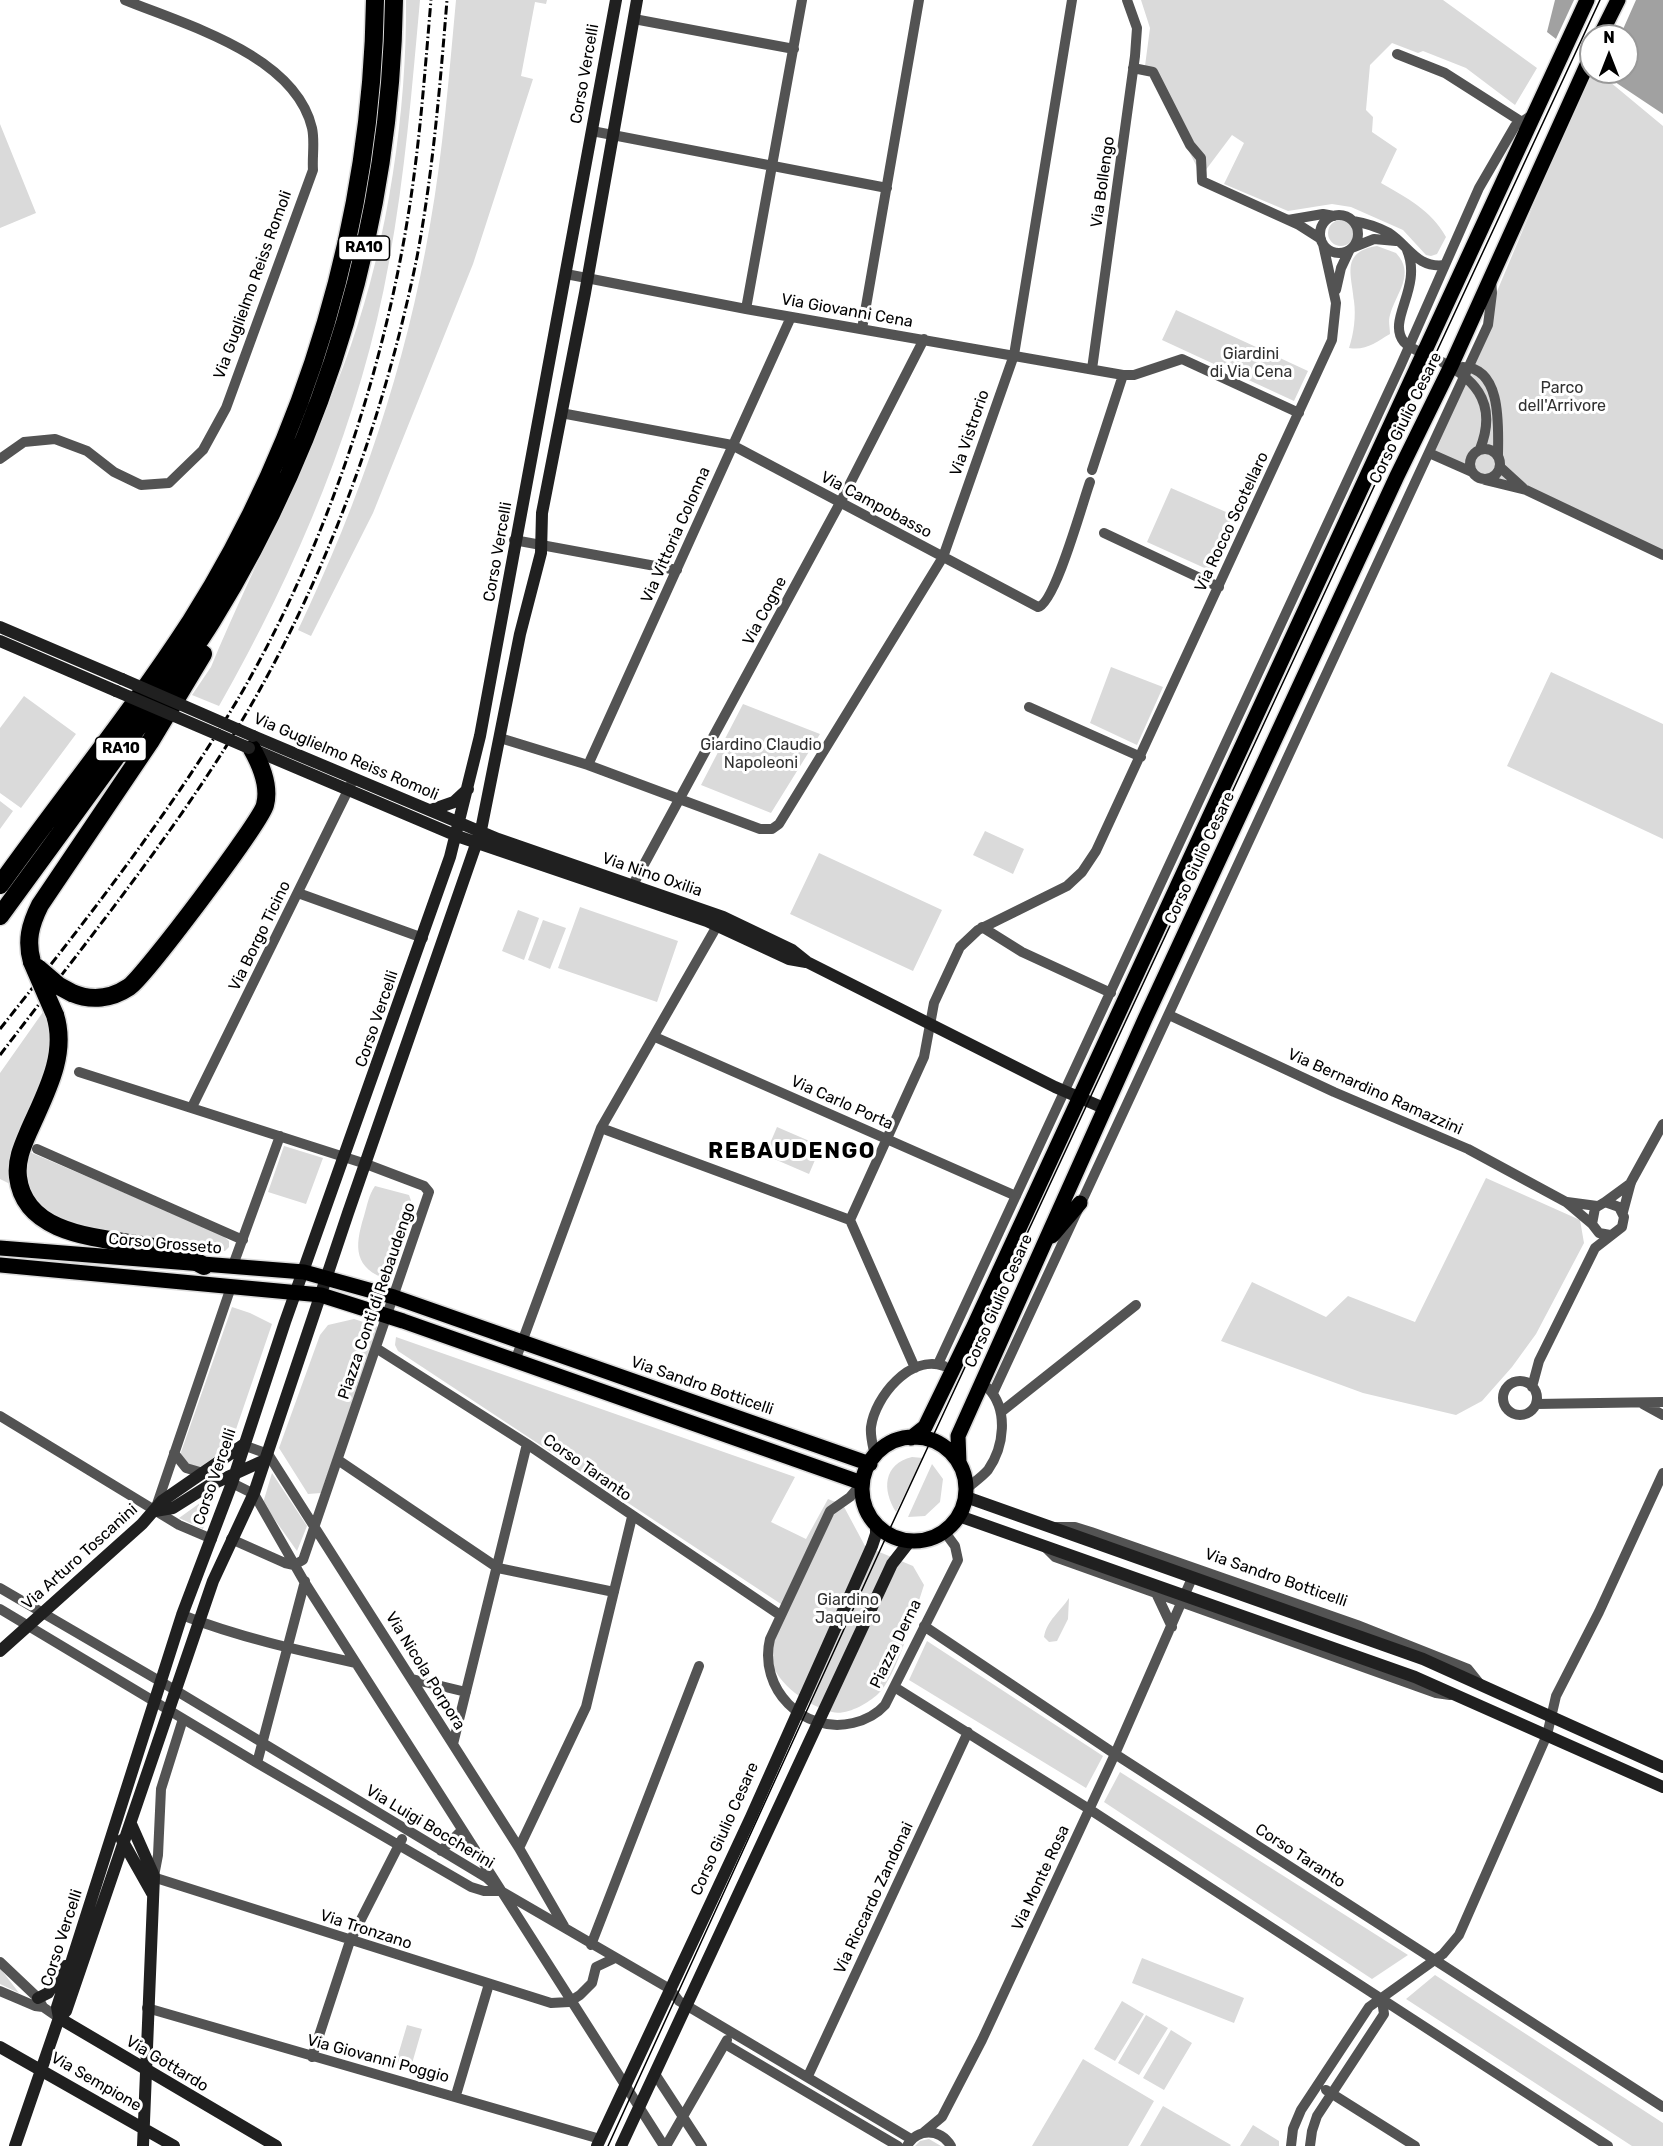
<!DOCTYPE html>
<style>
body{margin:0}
#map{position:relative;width:1663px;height:2146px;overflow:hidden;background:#fff;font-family:Rubik,sans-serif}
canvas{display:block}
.north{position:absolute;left:1579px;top:24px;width:60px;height:60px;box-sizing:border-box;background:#fff;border:2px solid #999;border-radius:50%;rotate:0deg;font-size:16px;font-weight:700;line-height:24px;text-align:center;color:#000}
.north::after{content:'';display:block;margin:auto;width:21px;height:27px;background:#000;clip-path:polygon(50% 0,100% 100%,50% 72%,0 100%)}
</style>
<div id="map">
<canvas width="1663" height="2146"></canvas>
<div class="north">N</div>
</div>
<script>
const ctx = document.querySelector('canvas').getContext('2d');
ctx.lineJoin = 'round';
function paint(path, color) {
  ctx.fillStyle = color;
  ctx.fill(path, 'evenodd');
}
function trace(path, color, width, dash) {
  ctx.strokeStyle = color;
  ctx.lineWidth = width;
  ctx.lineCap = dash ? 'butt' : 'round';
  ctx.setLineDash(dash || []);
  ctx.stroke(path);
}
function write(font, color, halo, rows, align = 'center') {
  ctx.font = font + ' Rubik,sans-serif';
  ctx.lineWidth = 6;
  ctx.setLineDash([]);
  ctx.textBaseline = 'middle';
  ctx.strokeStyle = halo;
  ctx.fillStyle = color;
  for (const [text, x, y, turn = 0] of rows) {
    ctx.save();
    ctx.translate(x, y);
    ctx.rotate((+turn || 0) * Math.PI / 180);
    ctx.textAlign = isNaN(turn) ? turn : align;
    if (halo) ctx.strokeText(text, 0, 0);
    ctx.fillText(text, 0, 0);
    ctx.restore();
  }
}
paint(new Path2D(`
 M406,0H420C412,88 405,175 389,262C361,418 297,569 219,706L192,695L211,667C256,559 312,456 351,345C388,240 407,111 406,0Z
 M456,0H547L546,4L535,2L521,76L533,79L473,264L373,513L311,636L298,630C360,501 406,366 430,225C443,151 449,75 456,0Z
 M1141,0H1443L1537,68L1515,105L1466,68L1423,51L1418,53L1392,43L1370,65L1366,110L1373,117L1372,132L1397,149L1381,183C1407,198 1431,210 1446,237L1437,254L1431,256L1426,255L1403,230L1351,207L1332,204L1288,211L1224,184L1244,143L1232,135L1205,171L1197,167L1145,66L1150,28Z
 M1591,68V72H1598L1663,126V554L1544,498L1429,453Z
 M0,124L36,213L0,228Z
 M1328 233a13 13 0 1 1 26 0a13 13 0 1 1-26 0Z
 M1377,246L1396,253C1416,274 1396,293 1390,315C1388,321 1390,327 1390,334C1376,342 1366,351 1349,348C1354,333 1356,316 1354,301C1352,275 1340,252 1377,246Z
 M1176,310L1308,371L1294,401L1162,340Z
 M1171,488L1233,515L1209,570L1147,542Z
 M1111,667L1163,687L1137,745L1090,723Z
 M1551,672L1663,724V839L1507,766Z
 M24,696L76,734L21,808L0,793V728Z
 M743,704L820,734L771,813L701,785Z
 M0,801L13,811L0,829Z
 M985,831L1024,849L1013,874L973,855Z
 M819,853L942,910L913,971L790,914Z
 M580,907L678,941L657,1002L558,968Z
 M518,910L539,918L524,960L502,951Z
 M543,920L566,928L550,969L528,960Z
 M43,1012L48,1022L52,1050L12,1185L0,1179V1073Z
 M777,1127L821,1146L809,1174L765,1155Z
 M284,1146L323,1158L306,1204L268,1192Z
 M25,1150L221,1234L229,1241V1247L225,1251L60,1224L34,1205L23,1168Z
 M1486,1178L1580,1220L1584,1243L1536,1334L1512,1367L1482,1401L1456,1415L1363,1393L1221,1341L1252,1282L1326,1317L1348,1296L1415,1322Z
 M375,1186L409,1195L414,1209L388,1280C354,1268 354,1248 364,1216C367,1206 369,1194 375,1186Z
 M232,1307L250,1313L272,1324L232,1441L224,1450L199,1468L191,1466L180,1455Z
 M354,1319L379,1327L321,1493L308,1494L279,1448L320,1335L328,1325Z
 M396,1337L795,1477L771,1522L806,1539L828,1499L843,1505L865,1546L913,1566L924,1585C916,1609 896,1678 878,1694C867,1704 846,1716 832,1712C808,1706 777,1684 771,1660C768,1650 780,1618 784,1606L398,1351L395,1345Z
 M912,1457L923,1458L896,1512C882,1490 883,1464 912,1457Z
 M932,1464L943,1479L940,1502L925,1516L908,1517Z
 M272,1473L307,1526L297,1551L263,1503Z
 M214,1493L203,1529L179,1518Z
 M1069,1598L1068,1619L1057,1641L1049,1642L1044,1637C1047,1620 1060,1612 1069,1598Z
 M927,1641L1103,1756L1086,1788L909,1680Z
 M1120,1772L1408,1955L1372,1979L1104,1802Z
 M1142,1958L1244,1998L1234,2023L1132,1983Z
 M0,1968L19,1993L0,1984Z
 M1435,1975L1663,2123V2146H1632L1406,1999Z
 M1122,2001L1144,2014L1115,2061L1094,2049Z
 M1146,2015L1168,2028L1139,2075L1118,2063Z
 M407,2025L422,2029L411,2067L396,2062Z
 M1171,2030L1192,2043L1164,2090L1143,2078Z
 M1083,2059L1154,2101L1128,2146H1032Z
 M1163,2106L1231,2145L1230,2146H1140Z
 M1253,2125L1279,2141V2146H1240Z
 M929,2139L941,2146H915L920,2141Z`), '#dadada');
paint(new Path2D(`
 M1555,0H1663V114L1600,72H1627V36H1591V66L1547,32Z`), '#a1a1a1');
paint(new Path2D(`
 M1574,0H1636L1620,36H1591V69L1555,41Z`), '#fff');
const primary = new Path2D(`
 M1600,36L1618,0
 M1052,1236L1080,1203
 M0,1248L304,1272L394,1297L870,1464
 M0,1265L321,1295L403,1321L862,1483
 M862 1489a52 52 0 1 1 104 0a52 52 0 1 1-104 0Z
 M911,1438L925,1427L973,1328L1587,0
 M959,1462L958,1436L1145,1019L1397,476L1451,366L1591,56`);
const highway = new Path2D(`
 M0,885C63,797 132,712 191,621C308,436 372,218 375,0
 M0,916C42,858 84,800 127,742C156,702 186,663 212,621C327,435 391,219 394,0
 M32,962C26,941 30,925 40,905L150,742L203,654
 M72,993C91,1001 111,999 129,987C144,977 261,822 265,805C270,786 261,765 252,749
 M55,1015C68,1056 44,1096 28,1133C22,1147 16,1161 18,1177C26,1247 130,1236 180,1253C188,1256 196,1262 204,1266`);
trace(primary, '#dbdbdb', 18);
trace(highway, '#dbdbdb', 21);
trace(new Path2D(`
 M634,19L794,49
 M1397,54L1445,73L1525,124
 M1133,68L1153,72L1190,145L1201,158L1202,181L1299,225L1321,239
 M592,131L887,188
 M1320 234a19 19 0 1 1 38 0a19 19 0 1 1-38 0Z
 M1288,220L1323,214L1334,216
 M1353,221C1365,223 1378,227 1389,233C1409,246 1417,269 1445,265
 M1354,247L1374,239L1396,241
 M1407,250C1423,288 1386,320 1404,342C1410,349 1423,353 1432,357C1473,376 1499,401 1480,449
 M566,274L746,309L1123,375H1134L1182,359L1299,413
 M1336,290L1341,268L1349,251
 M746,309L802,0
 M862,329L919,0
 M1463,367C1503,368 1498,429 1498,456
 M1092,369L1135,56L1137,28L1127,0
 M561,413L732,445L1038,607C1055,604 1083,501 1090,482
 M1470 464a15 15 0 1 1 30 0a15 15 0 1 1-30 0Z
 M1429,453L1472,472
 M0,459L24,442L55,439L87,451L114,472L141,485L169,483L203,450L226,408L313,170C312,157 315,141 312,128C295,55 186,25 125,0
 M1500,467L1523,488
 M1092,470L1123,375
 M1485,480L1526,490L1663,555
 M1104,533L1219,587
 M514,540L677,570
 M1029,707L1141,757
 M500,738L588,765L760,829H772L779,824L943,557L1014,355L1072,0
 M588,765L791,317
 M629,892L840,503L924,339
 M298,893L423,938
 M982,927L1022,952L1111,993
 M1169,1015L1334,1092L1468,1149L1566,1202L1592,1224
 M655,1037L1016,1196
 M79,1072L366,1164L424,1186L429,1192L303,1560L294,1565L285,1563L231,1539
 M192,1107L354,778
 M601,1128L850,1220
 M37,1149L243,1240
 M1567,1202L1597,1206
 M1605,1202L1631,1183
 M1623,1212L1631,1182L1663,1124
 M850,1220L924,1057L934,1003L960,947L978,930L1067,886L1082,872L1096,851L1332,340L1336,303L1323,244
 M850,1220L915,1368
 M232,1268L280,1136
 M376,1348L527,1444L780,1615
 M515,1361L601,1128L721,919
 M938,1364L1400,367L1479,188L1515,126L1534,114
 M1503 1398a17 17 0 1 1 34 0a17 17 0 1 1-34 0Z
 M1532,1387L1539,1361L1595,1248L1622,1227L1624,1217L1619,1207L1605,1202L1595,1208L1592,1224L1599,1233L1610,1235
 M993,1393L1488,325L1492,293L1491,279
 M1536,1404L1663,1402
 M1643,1404L1663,1415
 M1001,1412L1136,1305
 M0,1416L179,1525L212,1539
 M243,1445L268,1454L519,1848L564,1926
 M174,1453L186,1468L203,1473
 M875,1456C873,1446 870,1436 871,1427C875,1397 910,1354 944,1366
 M338,1460L498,1568L614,1592
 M232,1483L254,1494L305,1583L664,2146
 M862,1483L850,1497L830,1511L770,1639C758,1688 803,1735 853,1723C866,1720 876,1715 885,1705L958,1560L955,1546L944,1531
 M966,1489C973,1483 982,1477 988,1470C1004,1447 1009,1410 988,1388
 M156,1507L231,1287
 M1056,1527H1075L1091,1532L1357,1625L1468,1669L1480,1684
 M1046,1548L1055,1557L1436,1693L1450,1695
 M0,1588L175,1690L487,1878L501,1891L670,1989L679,2001L911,2139
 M1156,1593L1172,1627
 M0,1609L257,1763L471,1887L484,1891H501
 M182,1615C238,1637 297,1650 356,1663
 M924,1626L1115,1754L1663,2107
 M412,1679L466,1692
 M896,1688L1089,1809L1608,2146
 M183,1719L161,1789L158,1855L154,1876L156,1878L551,2003L569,2002L580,1995L592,1983L596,1967L615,1958
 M453,1744L527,1444
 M257,1763L305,1581
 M519,1848L586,1707L632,1517
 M441,1851L462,1830
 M591,1945L699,1666
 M0,1962L38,1998L43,2007L59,2018
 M0,1991L35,2006L43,2007
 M147,2008L600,2139
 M725,2044L898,2146
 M312,2057L350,1941L402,1839
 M655,2074L702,2146
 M808,2076L968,1732
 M1326,2090L1415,2146
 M456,2095L489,1984
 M924,2132L942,2117L982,2040L1115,1754L1196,1569
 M666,2146L727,2040
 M907,2146C917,2128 940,2128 951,2146
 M1291,2146L1293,2129L1301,2110L1369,2007L1443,1954L1459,1935L1547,1735L1556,1696L1599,1612L1663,1473
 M1310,2146L1312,2131L1317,2116L1384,2014L1382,2000`), '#535353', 10);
trace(new Path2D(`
 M0,627L122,679
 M0,641L116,691
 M253,736L498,839L723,917L792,950L807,962L1055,1087L1106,1109
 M252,749L457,836L707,921L789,959L806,962
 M431,810L454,802L468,789
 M966,1497L1423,1659L1663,1767
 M155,1511L173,1508L208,1486L265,1460
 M959,1516L1415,1677L1663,1787
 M0,1651L142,1524L162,1501L243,1445
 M131,1824L154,1876L143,2146
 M122,1840L152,1893
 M38,1998L48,1993L65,1966
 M59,2018L57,2007L182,1615L232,1483L285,1322L450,857L480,736L616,0
 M59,2018L276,2146
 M0,2047L174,2146
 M15,2146L59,2018L66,2011L213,1581L254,1493L348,1213L481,830L520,634L541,553L542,513L585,293L637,0
 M597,2146L751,1817L872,1546L876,1534V1524
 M621,2146L892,1564L910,1541`), '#202020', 12);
trace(primary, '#000', 15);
trace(highway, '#000', 18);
trace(new Path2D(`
 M608,2146L887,1535L1600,0`), '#000', 1.5);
trace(new Path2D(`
 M0,1029C84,923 169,815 238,699C323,554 383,376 409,210C420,141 425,70 431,0
 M0,1055C86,942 178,830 250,707C330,568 385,413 417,257C433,172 440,86 447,0`), '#000', 3, [9, 3, 1.5, 3]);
const highwayBridge = new Path2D(`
 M32,962L55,1015
 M38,968L59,986L72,993`);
trace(highwayBridge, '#dbdbdb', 21, []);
trace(new Path2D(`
 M122,679L253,736
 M116,691L249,748`), '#202020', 12);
trace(highwayBridge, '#000', 18);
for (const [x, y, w] of [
 [364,248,51],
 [121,749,51]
]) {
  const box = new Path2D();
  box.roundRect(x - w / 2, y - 12, w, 24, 4.5);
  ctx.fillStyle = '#fff';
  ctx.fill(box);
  trace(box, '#000', 1.5);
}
write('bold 15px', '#000', null, [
 ["RA10",364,248],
 ["RA10",121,749]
]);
write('16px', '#000', '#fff', [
 ["Corso Vercelli",585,74,-80],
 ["Via Bollengo",1103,182,-82],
 ["Via Guglielmo Reiss Romoli",253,285,-70],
 ["Via Giovanni Cena",847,311,10],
 ["Corso Giulio Cesare",1406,418,-64],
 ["Via Vistrorio",970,433,-71],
 ["Via Campobasso",876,505,28],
 ["Via Rocco Scotellaro",1232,522,-65],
 ["Via Vittoria Colonna",676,535,-66],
 ["Corso Vercelli",498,552,-80],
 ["Via Cogne",765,611,-62],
 ["Via Guglielmo Reiss Romoli",346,757,23],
 ["Corso Giulio Cesare",1200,858,-65],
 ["Via Nino Oxilia",652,875,19],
 ["Via Borgo Ticino",260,936,-64],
 ["Corso Vercelli",377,1019,-71],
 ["Via Bernardino Ramazzini",1375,1092,24],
 ["Via Carlo Porta",842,1103,24],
 ["Corso Grosseto",165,1244,5],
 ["Piazza Conti di Rebaudengo",377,1301,-71],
 ["Corso Giulio Cesare",999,1301,-66],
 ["Via Sandro Botticelli",702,1386,19],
 ["Corso Taranto",587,1468,35],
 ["Corso Vercelli",215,1477,-71],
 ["Via Arturo Toscanini",80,1557,-42],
 ["Via Sandro Botticelli",1276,1578,19],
 ["Piazza Derna",896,1644,-64],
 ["Via Nicola Porpora",425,1671,58],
 ["Via Luigi Boccherini",430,1827,31],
 ["Corso Giulio Cesare",725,1829,-66],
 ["Corso Taranto",1300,1856,33],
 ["Via Monte Rosa",1041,1878,-65],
 ["Via Riccardo Zandonai",874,1898,-65],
 ["Via Tronzano",366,1930,18],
 ["Corso Vercelli",62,1938,-72],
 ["Via Giovanni Poggio",378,2059,15],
 ["Via Gottardo",167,2064,31],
 ["Via Sempione",96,2082,30]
]);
write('16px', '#313131', '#fff', [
 ["Giardini",1251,354],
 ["di Via Cena",1251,372],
 ["Parco",1562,388],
 ["dell'Arrivore",1562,406],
 ["Giardino Claudio",761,745],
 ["Napoleoni",761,763],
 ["Giardino",848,1600],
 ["Jaqueiro",848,1618]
]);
ctx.letterSpacing = '1.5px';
write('bold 22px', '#000', '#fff', [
 ["REBAUDENGO",792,1152]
]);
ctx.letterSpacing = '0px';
</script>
